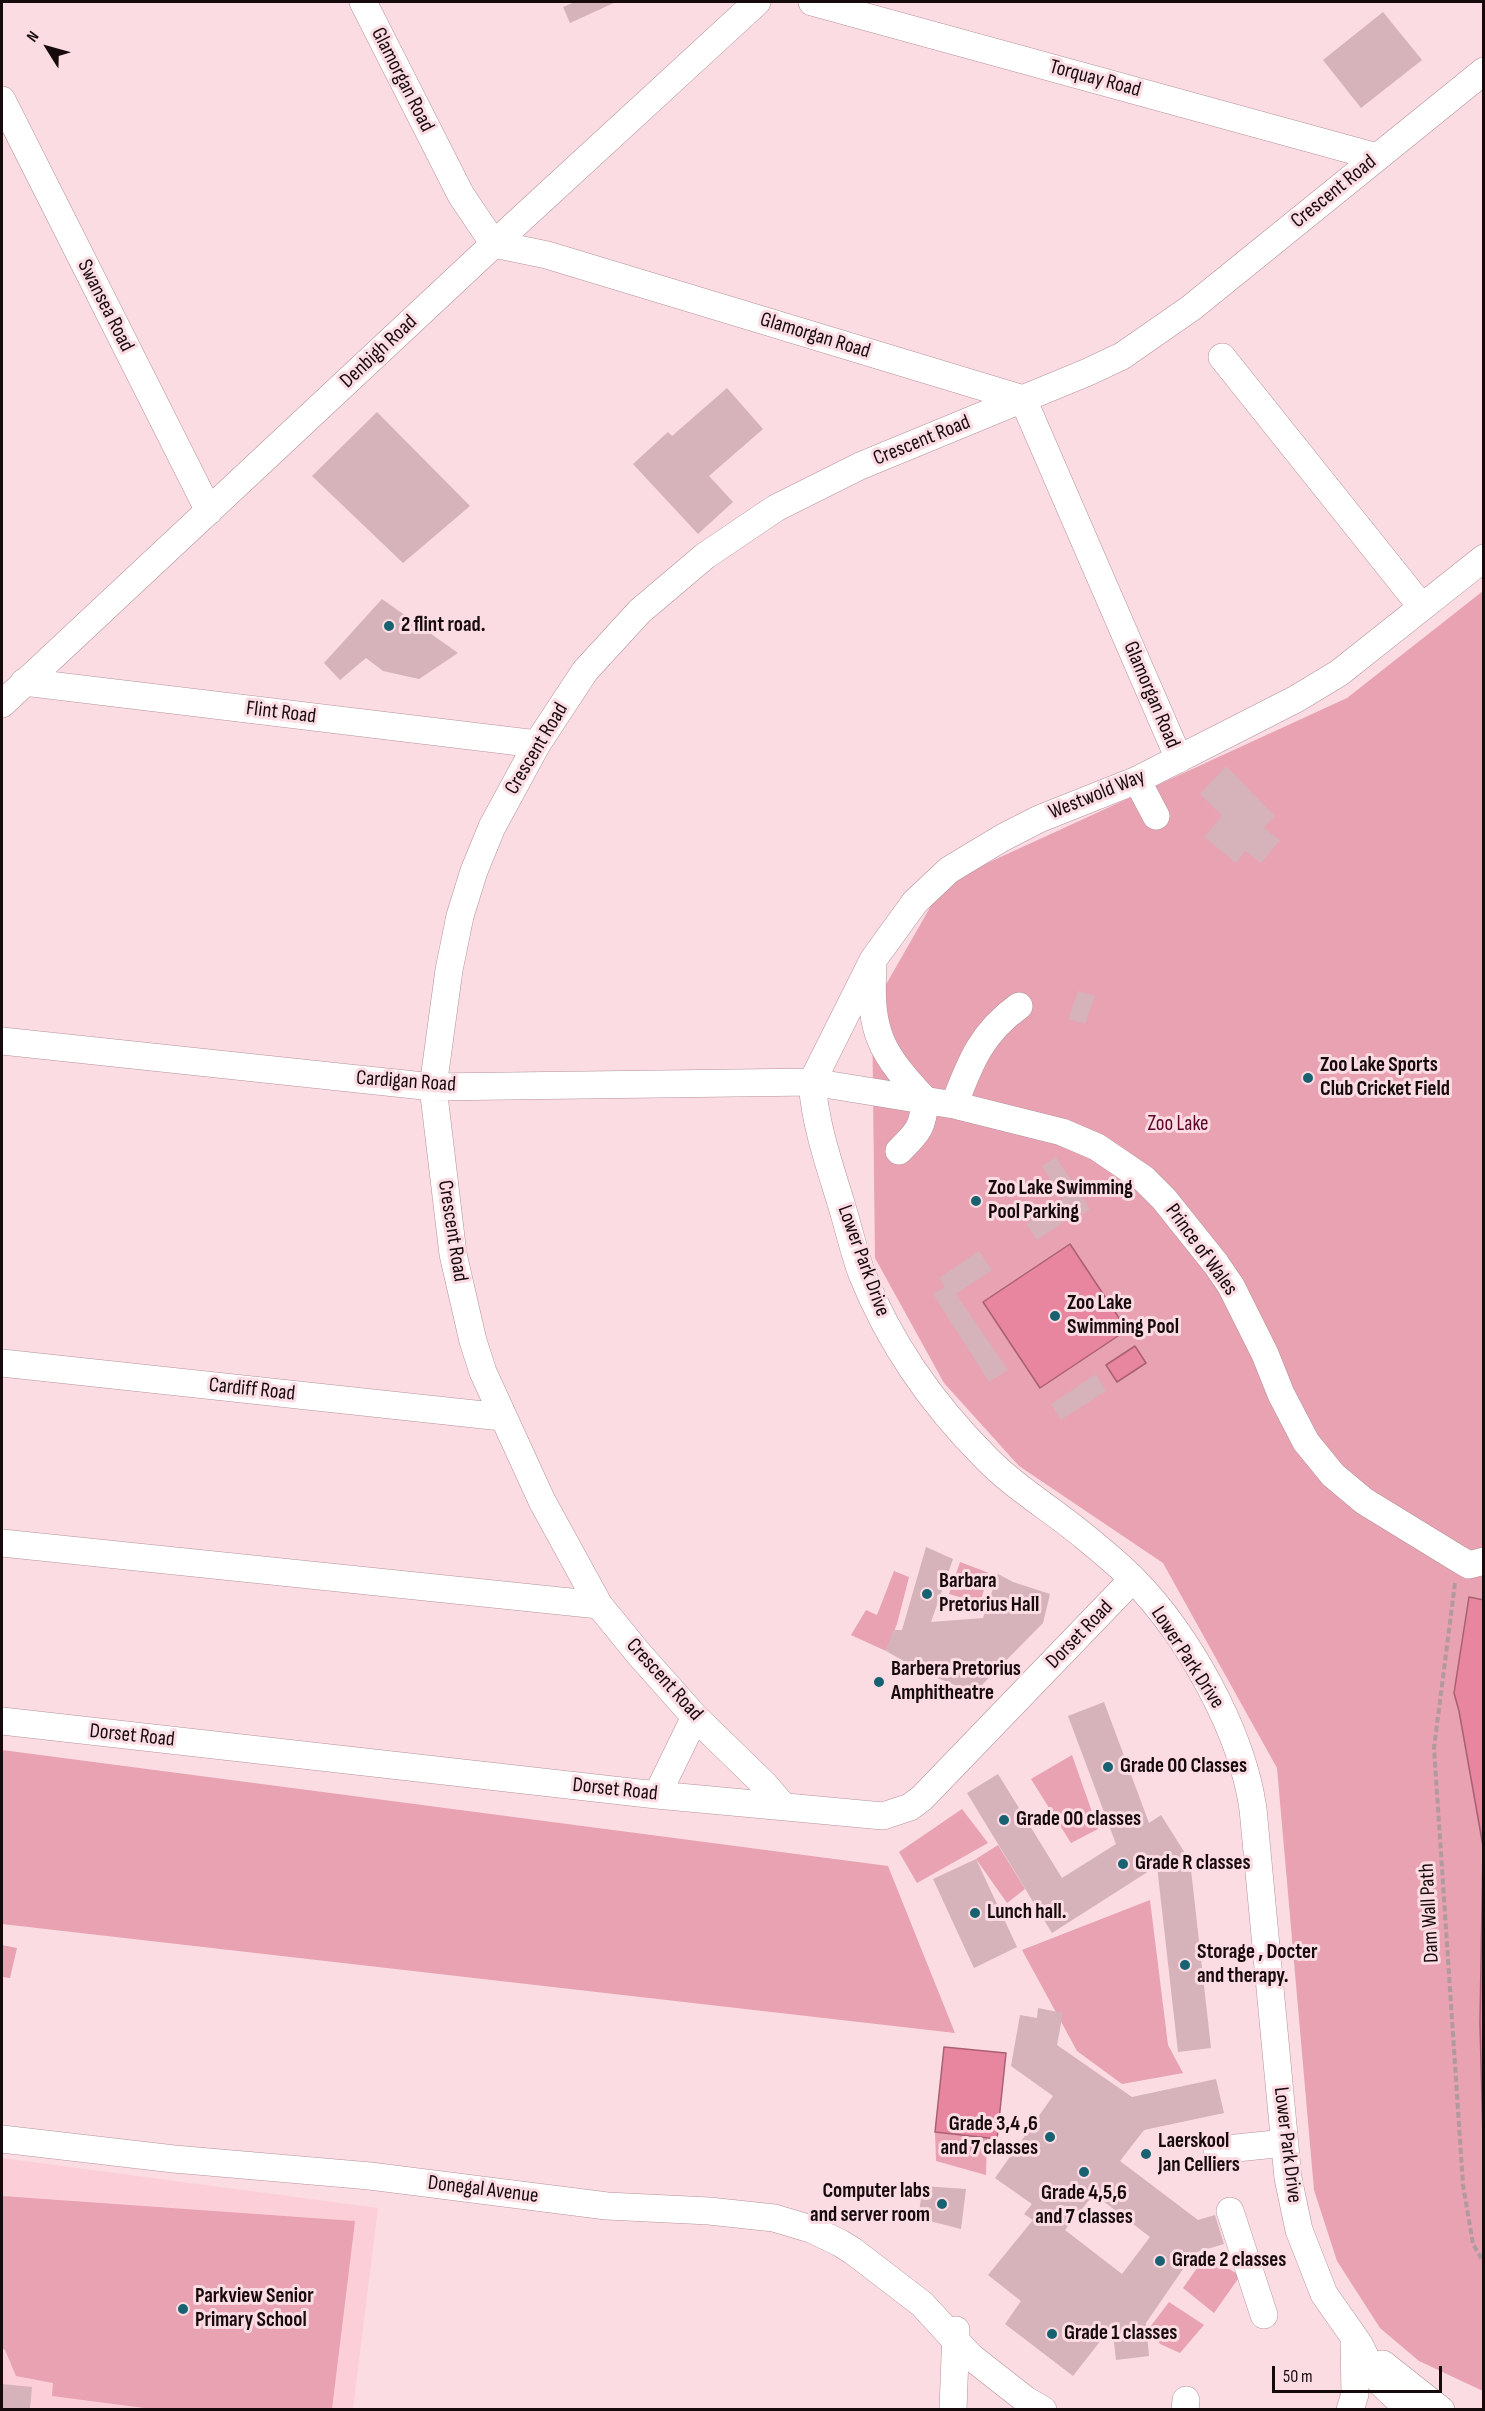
<!DOCTYPE html>
<style>
body{margin:0}
#map{position:relative;width:1485px;height:2411px;overflow:hidden;background:#fbdce3;font-family:"Sofia Sans Condensed",sans-serif}
canvas{display:block}
.frame{position:absolute;inset:0;border:3px solid #160a0d;pointer-events:none}
.north{position:absolute;left:18px;top:18px;width:60px;height:60px;-webkit-text-stroke:4px #fbdce3;paint-order:stroke;rotate:307deg;font-size:16px;font-weight:700;line-height:24px;text-align:center;color:#160a0d}
.north::after{content:'';display:block;margin:auto;width:21px;height:27px;background:#160a0d;clip-path:polygon(50% 0,100% 100%,50% 72%,0 100%)}
.scale{position:absolute;left:1272px;top:2366px;width:170px;height:27px;box-sizing:border-box;border:3px solid #160a0d;border-top:0;padding-left:8px;font-size:18px;line-height:21px;white-space:nowrap;color:#160a0d;-webkit-text-stroke:4px #fbdce3;paint-order:stroke}
</style>
<div id="map">
<canvas width="1485" height="2411"></canvas>
<div class="frame"></div>
<div class="north">N</div>
<div class="scale">50 m</div>
</div>
<script>
const ctx = document.querySelector('canvas').getContext('2d');
ctx.lineJoin = 'round';
function paint(path, color) {
  ctx.fillStyle = color;
  ctx.fill(path, 'evenodd');
}
function trace(path, color, width, dash) {
  ctx.strokeStyle = color;
  ctx.lineWidth = width;
  ctx.lineCap = dash ? 'butt' : 'round';
  ctx.setLineDash(dash || []);
  ctx.stroke(path);
}
function write(font, color, halo, rows, align = 'center') {
  ctx.font = font + ' "Sofia Sans Condensed",sans-serif';
  ctx.lineWidth = 6;
  ctx.setLineDash([]);
  ctx.textBaseline = 'middle';
  ctx.strokeStyle = halo;
  ctx.fillStyle = color;
  for (const [text, x, y, turn = 0] of rows) {
    ctx.save();
    ctx.translate(x, y);
    ctx.rotate((+turn || 0) * Math.PI / 180);
    ctx.textAlign = isNaN(turn) ? turn : align;
    if (halo) ctx.strokeText(text, 0, 0);
    ctx.fillText(text, 0, 0);
    ctx.restore();
  }
}
paint(new Path2D(`
 M2,2158L378,2208L353,2409L2,2410Z`), '#fcced8');
paint(new Path2D(`
 M1483,591V2391L1419,2361L1380,2328L1337,2261L1314,2190L1277,1768L1163,1563L1019,1466L944,1383L875,1258L872,1009L944,883L1347,698Z
 M960,1562L989,1573L980,1603L949,1594Z
 M894,1571L909,1577L897,1624L886,1651L851,1635L866,1610L877,1615Z
 M2,1750L888,1866L955,2033L2,1924Z
 M1072,1755L1098,1829L1071,1843L1031,1779Z
 M962,1809L988,1843L917,1883L899,1852Z
 M998,1845L1025,1889L1007,1903L976,1859Z
 M1150,1900L1168,2045L1183,2073L1122,2084L1077,2051L1022,1950Z
 M2,1945L17,1948L10,1978L2,1977Z
 M935,2132L987,2138L986,2175L936,2161Z
 M2,2196L355,2221L332,2409L160,2410L52,2396L53,2383L16,2376L5,2350L2,2348Z
 M1207,2254L1240,2276L1214,2313L1183,2288Z
 M1169,2302L1204,2325L1180,2353L1160,2344L1150,2327Z`), '#e8a2b2');
const water = new Path2D(`
 M1070,1244L1127,1330L1040,1388L983,1302Z
 M1135,1346L1146,1363L1117,1382L1106,1365Z
 M1469,1597L1484,1600L1483,2142L1480,2023L1483,1846L1459,1711L1454,1693Z
 M944,2047L1006,2053L997,2139L935,2132Z`);
paint(water, '#e8859f');
trace(water, '#a96073', 1.5);
paint(new Path2D(`
 M575,2H616L570,23L563,7Z
 M1383,12L1422,60L1361,108L1323,60Z
 M727,388L763,429L709,476L733,502L698,534L633,464L668,432L672,436Z
 M377,412L470,506L403,563L312,476Z
 M382,599L458,653L419,679L383,671L366,658L340,680L324,663Z
 M1226,766L1275,816L1264,828L1280,840L1261,863L1245,851L1236,863L1204,837L1222,816L1200,794Z
 M1078,991L1095,996L1085,1024L1068,1019Z
 M1056,1157L1090,1209L1077,1218L1073,1216L1037,1240L1026,1224L1063,1199L1042,1166Z
 M979,1251L992,1270L956,1294L1008,1370L989,1382L933,1294L945,1287L939,1278Z
 M1096,1374L1106,1391L1061,1420L1051,1404Z
 M926,1547L953,1559L931,1622L983,1618L998,1574L1013,1582L1050,1594L1043,1623L974,1693L923,1672L886,1651L893,1630H902Z
 M1104,1702L1149,1823L1161,1815L1190,1861L1211,2048L1178,2052L1157,1866L1052,1933L967,1793L998,1774L1062,1878L1116,1844L1068,1716Z
 M976,1859L1017,1947L974,1968L933,1879Z
 M1038,2008L1063,2013L1057,2045L1132,2097L1216,2079L1224,2113L1144,2130L1120,2161L1198,2220L1215,2215L1224,2244L1194,2253L1146,2323L1149,2356L1116,2360L1112,2326L1073,2376L1005,2324L1021,2301L988,2275L1033,2220L1024,2214L1032,2204L995,2178L1053,2096L1011,2066L1020,2015L1037,2018ZM1094,2194L1150,2237L1122,2274L1065,2230Z
 M923,2186L966,2189L961,2229L918,2218Z
 M2,2384L32,2387L30,2409H2Z`), '#d6b2ba');
const minor = new Path2D(`
 M363,2L461,195L494,244L547,255L1023,399L1179,759
 M812,2L1377,157
 M2,100L209,511
 M1222,357L1421,606
 M24,682L537,744
 M2,704L494,244L757,2
 M1137,780L1156,816
 M873,967C869,1033 881,1053 925,1100C923,1128 918,1132 899,1151
 M2,1041L433,1087L812,1082L954,1105L1062,1132L1097,1147L1144,1179L1164,1199L1216,1264L1231,1286L1265,1354L1281,1394L1306,1442L1333,1475L1364,1501L1457,1558L1469,1565L1484,1561
 M812,1082C815,1123 828,1161 840,1200C848,1225 853,1250 862,1274C890,1344 933,1405 986,1458C1015,1488 1053,1510 1085,1537C1101,1550 1118,1564 1133,1579C1188,1635 1242,1731 1253,1809L1288,2178L1299,2230L1324,2294L1359,2344L1372,2370L1382,2384L1409,2410
 M812,1082L873,960L915,902L949,870L1002,838L1039,819L1137,780L1296,699L1339,673L1484,558
 M954,1105C970,1063 981,1033 1019,1006
 M2,1363L502,1417
 M2,1543L599,1605
 M2,1721L657,1795L883,1816L910,1807L922,1798L1133,1579
 M657,1795L695,1717
 M783,1806L765,1785L695,1717L639,1654L599,1605L542,1501L483,1372L473,1341L453,1254L433,1087L449,970L460,916L474,871L492,827L537,744L585,671L640,611L705,556L776,508L860,466L1088,372L1122,356L1191,308L1484,71
 M2,2139L174,2159L370,2176L607,2206L709,2211L774,2218L811,2229L840,2243L853,2251L922,2304L970,2356L1026,2400L1043,2410
 M1217,2150L1285,2143
 M1230,2211L1264,2315
 M1383,2364L1441,2410
 M953,2410L956,2330
 M1185,2410L1186,2400
 M1350,2410L1355,2394L1354,2343`);
trace(minor, '#b5929a', 28);
trace(new Path2D(`
 M1455,1583L1434,1748L1463,2185L1473,2244L1484,2263`), '#b2999f', 4, [6, 3]);
trace(minor, '#fff', 27);
for (const [x, y, r, color] of [
 [389,626,6,"#186170"],
 [1308,1078,6,"#186170"],
 [976,1201,6,"#186170"],
 [1055,1316,6,"#186170"],
 [927,1594,6,"#186170"],
 [879,1682,6,"#186170"],
 [1108,1767,6,"#186170"],
 [1004,1820,6,"#186170"],
 [1123,1864,6,"#186170"],
 [975,1913,6,"#186170"],
 [1185,1965,6,"#186170"],
 [1050,2137,6,"#186170"],
 [1146,2154,6,"#186170"],
 [1084,2172,6,"#186170"],
 [942,2204,6,"#186170"],
 [1160,2261,6,"#186170"],
 [183,2309,6,"#186170"],
 [1052,2334,6,"#186170"]
]) {
  const dot = new Path2D();
  dot.arc(x, y, r, 0, 2 * Math.PI);
  ctx.fillStyle = color;
  ctx.fill(dot);
  trace(dot, '#fbdce3', 2);
}
write('21px', '#160a0d', '#fbdce3', [
 ["Torquay Road",1095,79,15],
 ["Glamorgan Road",402,80,63],
 ["Crescent Road",1334,192,-39],
 ["Swansea Road",105,306,63],
 ["Glamorgan Road",815,336,17],
 ["Denbigh Road",379,352,-43],
 ["Crescent Road",922,441,-22],
 ["Glamorgan Road",1151,695,67],
 ["Flint Road",281,713,7],
 ["Crescent Road",537,749,-59],
 ["Westwold Way",1097,795,-22],
 ["Cardigan Road",406,1082,4],
 ["Crescent Road",452,1231,81],
 ["Prince of Wales",1201,1250,54],
 ["Lower Park Drive",863,1261,70],
 ["Cardiff Road",252,1390,6],
 ["Dorset Road",1080,1635,-46],
 ["Lower Park Drive",1187,1658,57],
 ["Crescent Road",664,1680,48],
 ["Dorset Road",132,1736,6],
 ["Dorset Road",615,1790,6],
 ["Dam Wall Path",1430,1913,-93],
 ["Lower Park Drive",1287,2145,83],
 ["Donegal Avenue",483,2190,7]
]);
write('bold 21px', '#160a0d', '#fbdce3', [
 ["2 flint road.",401,626],
 ["Zoo Lake Sports",1320,1066],
 ["Club Cricket Field",1320,1090],
 ["Zoo Lake Swimming",988,1189],
 ["Pool Parking",988,1213],
 ["Zoo Lake",1067,1304],
 ["Swimming Pool",1067,1328],
 ["Barbara",939,1582],
 ["Pretorius Hall",939,1606],
 ["Barbera Pretorius",891,1670],
 ["Amphitheatre",891,1694],
 ["Grade 00 Classes",1120,1767],
 ["Grade 00 classes",1016,1820],
 ["Grade R classes",1135,1864],
 ["Lunch hall.",987,1913],
 ["Storage , Docter",1197,1953],
 ["and therapy.",1197,1977],
 ["Grade 3,4 ,6",1038,2125,"right"],
 ["and 7 classes",1038,2149,"right"],
 ["Laerskool",1158,2142],
 ["Jan Celliers",1158,2166],
 ["Computer labs",930,2192,"right"],
 ["and server room",930,2216,"right"],
 ["Grade 4,5,6",1084,2194,"center"],
 ["and 7 classes",1084,2218,"center"],
 ["Grade 2 classes",1172,2261],
 ["Parkview Senior",195,2297],
 ["Primary School",195,2321],
 ["Grade 1 classes",1064,2334]
], 'left');
write('21px', '#5f032b', '#fbdce3', [
 ["Zoo Lake",1178,1125]
]);
</script>
